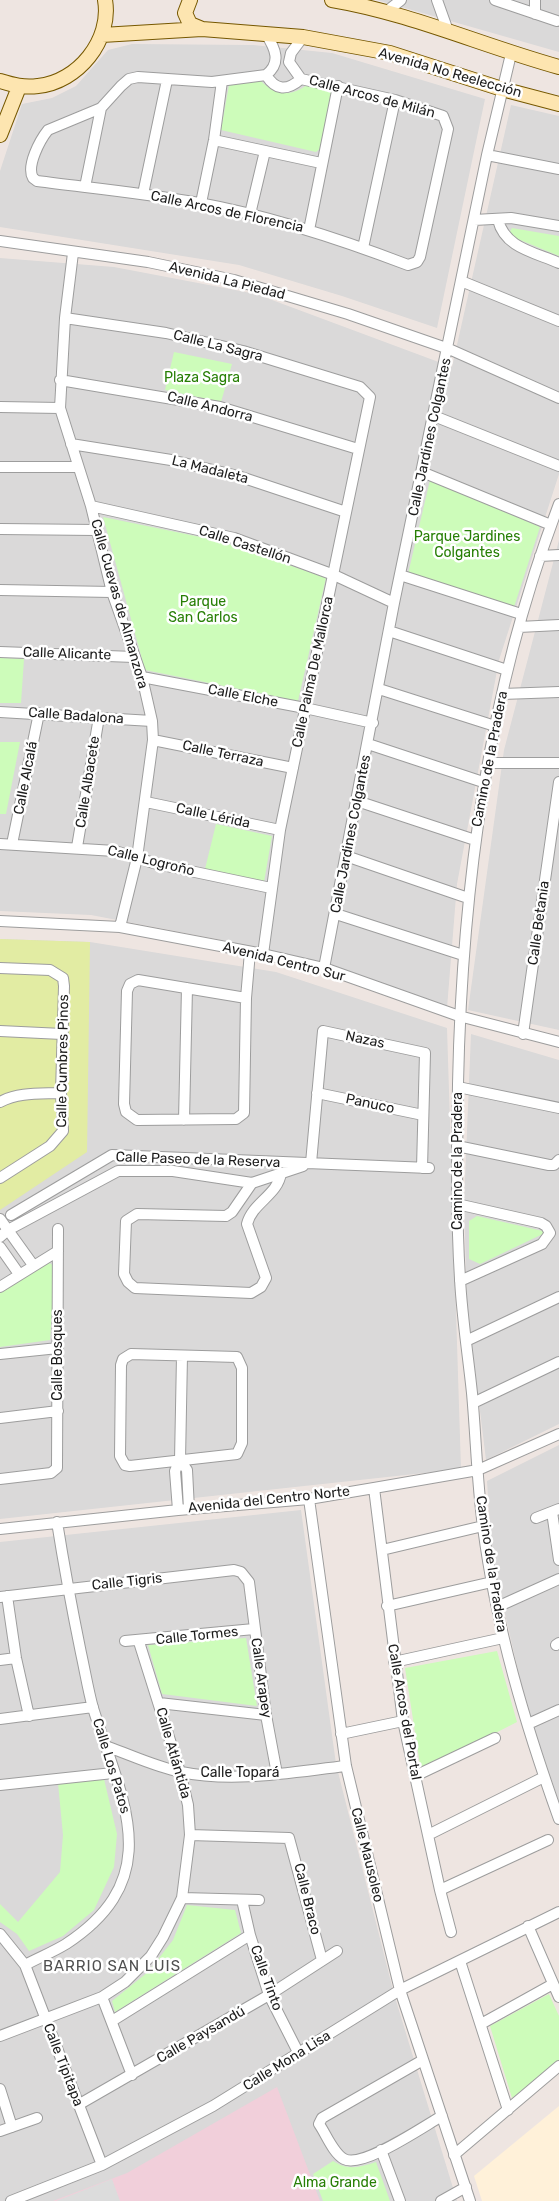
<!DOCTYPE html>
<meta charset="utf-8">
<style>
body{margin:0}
canvas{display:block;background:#eee5e1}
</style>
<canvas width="559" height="2201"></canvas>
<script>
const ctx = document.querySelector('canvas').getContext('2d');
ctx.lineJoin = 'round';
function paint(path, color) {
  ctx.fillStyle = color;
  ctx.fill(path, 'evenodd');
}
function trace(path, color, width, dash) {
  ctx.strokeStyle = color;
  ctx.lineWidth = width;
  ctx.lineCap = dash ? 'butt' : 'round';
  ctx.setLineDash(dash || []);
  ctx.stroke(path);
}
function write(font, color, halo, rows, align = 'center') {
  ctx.font = font + ' Rubik,sans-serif';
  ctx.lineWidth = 5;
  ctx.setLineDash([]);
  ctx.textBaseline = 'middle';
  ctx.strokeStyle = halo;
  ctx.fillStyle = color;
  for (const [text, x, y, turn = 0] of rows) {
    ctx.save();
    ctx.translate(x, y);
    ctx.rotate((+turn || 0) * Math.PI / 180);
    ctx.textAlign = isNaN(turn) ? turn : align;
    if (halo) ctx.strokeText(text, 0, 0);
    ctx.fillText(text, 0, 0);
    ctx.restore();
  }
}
paint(new Path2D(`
 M377,0H559V52Z
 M132,44L253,45L332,53L485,99L437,328L342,296L239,265L0,227V171L22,104L52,98L76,86L108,50Z
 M511,105L559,116V474L499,660L457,884L447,1008L227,941L91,915L0,911V258L114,267L256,294L452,367Z
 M559,540V1030L468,1010L504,750Z
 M0,939L90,942L276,972L447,1028L461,1469L0,1519Z
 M471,1034L559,1060V1424L486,1460L467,1305L464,1204Z
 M559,1445V1802L525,1701L492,1557L487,1481Z
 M301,1510L336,1764L394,1994L457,2201H0V1542Z`), '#dad9d9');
paint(new Path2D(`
 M277,2087L320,2201H53L127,2173Z`), '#f1cfda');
paint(new Path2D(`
 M559,2106V2201H482L474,2176Z`), '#fff1d9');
paint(new Path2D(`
 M0,939L90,942L87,1152L0,1210Z`), '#e2eca3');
paint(new Path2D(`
 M260,80C274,95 291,98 308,84L333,90L321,148L316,152L221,130L229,85Z
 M512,228L559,236V256L508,235Z
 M174,352L232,364L221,402L165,390Z
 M430,480L540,527L514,607L408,574Z
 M103,517L220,541L326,578L298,701L145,670Z
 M0,658L24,659L21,703H0Z
 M0,742H20L6,814H0Z
 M216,824L272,836L264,882L205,869Z
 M477,1216L547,1232L480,1264L469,1259V1221Z
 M47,1261L55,1267L50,1340L0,1347V1293Z
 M246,1638L257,1706L162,1694L148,1645Z
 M497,1651L517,1722L421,1771L405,1668Z
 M104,1779L117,1834L114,1867L94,1910L63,1936L29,1951L17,1934L0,1922V1904L18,1922L60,1872L63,1835L58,1783Z
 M187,1905L235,1910L241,1933L115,2012L112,2001L148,1972L173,1940Z
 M549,1994L559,2016V2061L512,2098L490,2026Z
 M333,2161C348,2171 361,2167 376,2162L390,2201H323L313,2174Z`), '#cdfcba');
paint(new Path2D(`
 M112,2179L120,2201H56L87,2189Z`), '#dcdcdc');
const street = new Path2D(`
 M437,0L448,31
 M495,0L557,21
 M535,0V14
 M386,12L401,0
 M266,34C275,48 282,63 266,75L212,82L138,77L129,79L121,86L101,108L48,130C40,140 26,166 33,178L37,181C91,188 145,193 199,203C271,216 340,239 408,265L417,262L420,257L448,129L443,116L395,100L301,79
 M266,75C276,91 287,91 301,79
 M301,79L289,62L291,53L303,37
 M214,140L321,163
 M487,155L559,169
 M85,187L101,108
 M143,194L167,80
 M201,203L214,140L222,81
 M250,214L265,151
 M474,220L511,218L559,226
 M498,220C505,248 534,252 559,263
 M309,230L338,86
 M0,241L148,262L234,280L348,314L449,349L559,398
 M363,248L395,100
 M73,253L65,318L60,408L91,506L112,592L142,677L152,721L153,740L137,858L120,927
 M461,281L559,321
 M65,318L166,333L243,351L360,387L370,397L280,830L263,954
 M60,380L220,407L358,449
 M0,407L60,408
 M434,416L559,466
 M71,444L171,460L238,476L346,512
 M0,467H77
 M422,472L551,525
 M559,504C488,689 462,887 458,1084C457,1149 456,1214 460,1279C462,1317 468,1355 472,1393C476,1437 477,1482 483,1527C496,1627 525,1724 559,1819
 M91,506L234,538L334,575L394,603
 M0,529L96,530
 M540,556L559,555
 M400,575L521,614
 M0,590L112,592
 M519,627L559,625
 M389,631L507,670
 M0,652L134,657
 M142,677L305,708L373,723
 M379,689L495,726
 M502,694L559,692
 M0,712L152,721
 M153,740L293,768
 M368,744L486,783
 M489,763H559
 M357,801L475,840
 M146,802L280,830
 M0,844L115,851L157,864L271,888
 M12,844L39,713
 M77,847L99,717
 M346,856L468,898
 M336,914L463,955
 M0,921L120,927L263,954L324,968L459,1016L559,1042
 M0,968L50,970L63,978L64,986L61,1093L63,1131L50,1146L0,1178
 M324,968L394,603L487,155L511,54
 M246,998L138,980L130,984L127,991L124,1104L126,1112L137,1120L236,1119L244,1113L246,998L250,952
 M0,1031L62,1034
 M523,1034L559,782
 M458,1087L559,1108
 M317,1093L423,1115
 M0,1102C19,1092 40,1094 61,1093
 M184,1120L187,988
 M457,1146L549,1165H554L559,1160
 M311,1163L323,1031L425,1053L422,1168
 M252,1183L232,1212L226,1216L137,1214L126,1221L124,1274L128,1282L135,1288L251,1293L261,1287L266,1278L247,1224C252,1203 278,1195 281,1173
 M457,1204L541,1223L546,1226L550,1233L542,1244L460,1281
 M11,1215L112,1155L429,1168
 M0,1219L33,1265
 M0,1237L8,1230L118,1171H173L252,1183L303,1166
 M0,1247L19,1274
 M0,1287L58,1251
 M466,1341L559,1297
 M0,1354L58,1348
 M131,1354L237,1357L242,1368V1443L237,1454L130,1466L125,1465L120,1456L121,1365L123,1359Z
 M473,1403L559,1362
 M0,1418L58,1411
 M180,1460L187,1470L189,1509
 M0,1479L51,1473L57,1468L58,1229
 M374,1488L403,1721L440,1890L451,1932
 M309,1499L346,1766L400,1990L470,2201
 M178,1510L175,1471L180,1460L182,1356
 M552,1512L559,1560
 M536,1518L559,1509
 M0,1529L178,1510L309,1499L374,1488L478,1470L559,1434
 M382,1550L483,1526
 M7,1596L16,1658L29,1716
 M0,1597L234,1570L241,1572L249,1582L266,1715L277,1774
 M387,1606L492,1582
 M497,1607L559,1579
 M125,1641L254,1629
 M556,1645L559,1643
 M0,1660L16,1658
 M394,1662L503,1638
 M159,1703L266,1715
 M0,1719L93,1707
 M528,1724L559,1710
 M341,1734L403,1721
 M108,1747C131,1755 156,1767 181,1772C234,1783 292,1772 346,1766
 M415,1776L495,1738
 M0,1785L113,1773
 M190,1835L289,1838L322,1960
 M428,1835L544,1777
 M440,1890L548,1840
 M182,1898L259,1900
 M242,1900L250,1935L269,1995L299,2054
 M528,1926L559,1997
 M0,1934L25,1965L102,2165
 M460,1961L508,2110
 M25,1965C38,1958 53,1952 66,1944C168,1877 122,1800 93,1708C88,1690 85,1671 81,1653C72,1609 64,1566 57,1522
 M102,1997L132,2075
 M112,2021L250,1935
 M481,2024L553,1984
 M0,2036L102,1997L125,1982L151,1956L163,1937L182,1898L190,1835L188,1805L180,1772L139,1642
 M423,2060L322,2118L319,2124C326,2134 333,2153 344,2159C362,2169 424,2126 442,2116
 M0,2089L12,2127
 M78,2105L269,1995L337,1951
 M0,2131L37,2118
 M381,2150L400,2201
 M454,2155L559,2066
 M11,2201L102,2165L213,2106L400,1990L559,1912
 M441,2201L466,2187`);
const secondary = new Path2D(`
 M190,0L185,13L190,24L202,29
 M332,0C410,13 483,46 559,67
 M102,35L202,29L303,37L390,53L502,89L559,104
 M0,81C13,85 24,88 38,86C78,82 112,40 105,0
 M0,135L19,87`);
trace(street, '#9d9d9d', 12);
trace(secondary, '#765800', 16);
trace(street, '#fff', 10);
trace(secondary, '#fde5b0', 14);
write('14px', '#1c1c1c', '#fff', [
 ["Avenida No Reelección",450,73,16],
 ["Calle Arcos de Milán",372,97,15],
 ["Calle Arcos de Florencia",227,212,12],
 ["Avenida La Piedad",227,281,14],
 ["Calle La Sagra",218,346,14],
 ["Calle Andorra",210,407,14],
 ["Calle Jardines Colgantes",430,437,-78],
 ["La Madaleta",210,470,14],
 ["Calle Castellón",245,545,18],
 ["Calle Cuevas de Almanzora",119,604,74],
 ["Calle Alicante",67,654,2],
 ["Calle Palma De Mallorca",313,672,-78],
 ["Calle Elche",243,696,11],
 ["Calle Badalona",76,716,4],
 ["Calle Terraza",223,754,12],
 ["Camino de la Pradera",490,759,-79],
 ["Calle Alcalá",26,778,-79],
 ["Calle Albacete",88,782,-81],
 ["Calle Lérida",213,816,12],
 ["Calle Jardines Colgantes",351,834,-79],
 ["Calle Logroño",151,861,14],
 ["Calle Betania",539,923,-82],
 ["Avenida Centro Sur",284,962,14],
 ["Nazas",365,1040,12],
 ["Calle Cumbres Pinos",63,1061,-89],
 ["Panuco",370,1104,12],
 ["Calle Paseo de la Reserva",198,1160,2],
 ["Camino de la Pradera",458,1161,-90],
 ["Calle Bosques",58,1355,-90],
 ["Avenida del Centro Norte",269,1500,-6],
 ["Camino de la Pradera",491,1564,81],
 ["Calle Tigris",127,1582,-6],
 ["Calle Tormes",197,1636,-6],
 ["Calle Arapey",261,1678,82],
 ["Calle Arcos del Portal",404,1712,80],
 ["Calle Atlántida",173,1753,74],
 ["Calle Los Patos",111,1766,73],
 ["Calle Topará",240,1773],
 ["Calle Mausoleo",367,1855,76],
 ["Calle Braco",307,1899,76],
 ["Calle Tinto",266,1978,70],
 ["Calle Paysandú",201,2035,-30],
 ["Calle Mona Lisa",287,2061,-32],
 ["Calle Tipitapa",63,2065,69]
]);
write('14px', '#277f05', '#fff', [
 ["Plaza Sagra",202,378],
 ["Parque Jardines",467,537],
 ["Colgantes",467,553],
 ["Parque",203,602],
 ["San Carlos",203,618],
 ["Alma Grande",335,2183]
]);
ctx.letterSpacing = '1px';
write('15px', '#4f4f4f', '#fff', [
 ["BARRIO SAN LUIS",112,1967]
]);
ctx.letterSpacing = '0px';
</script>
